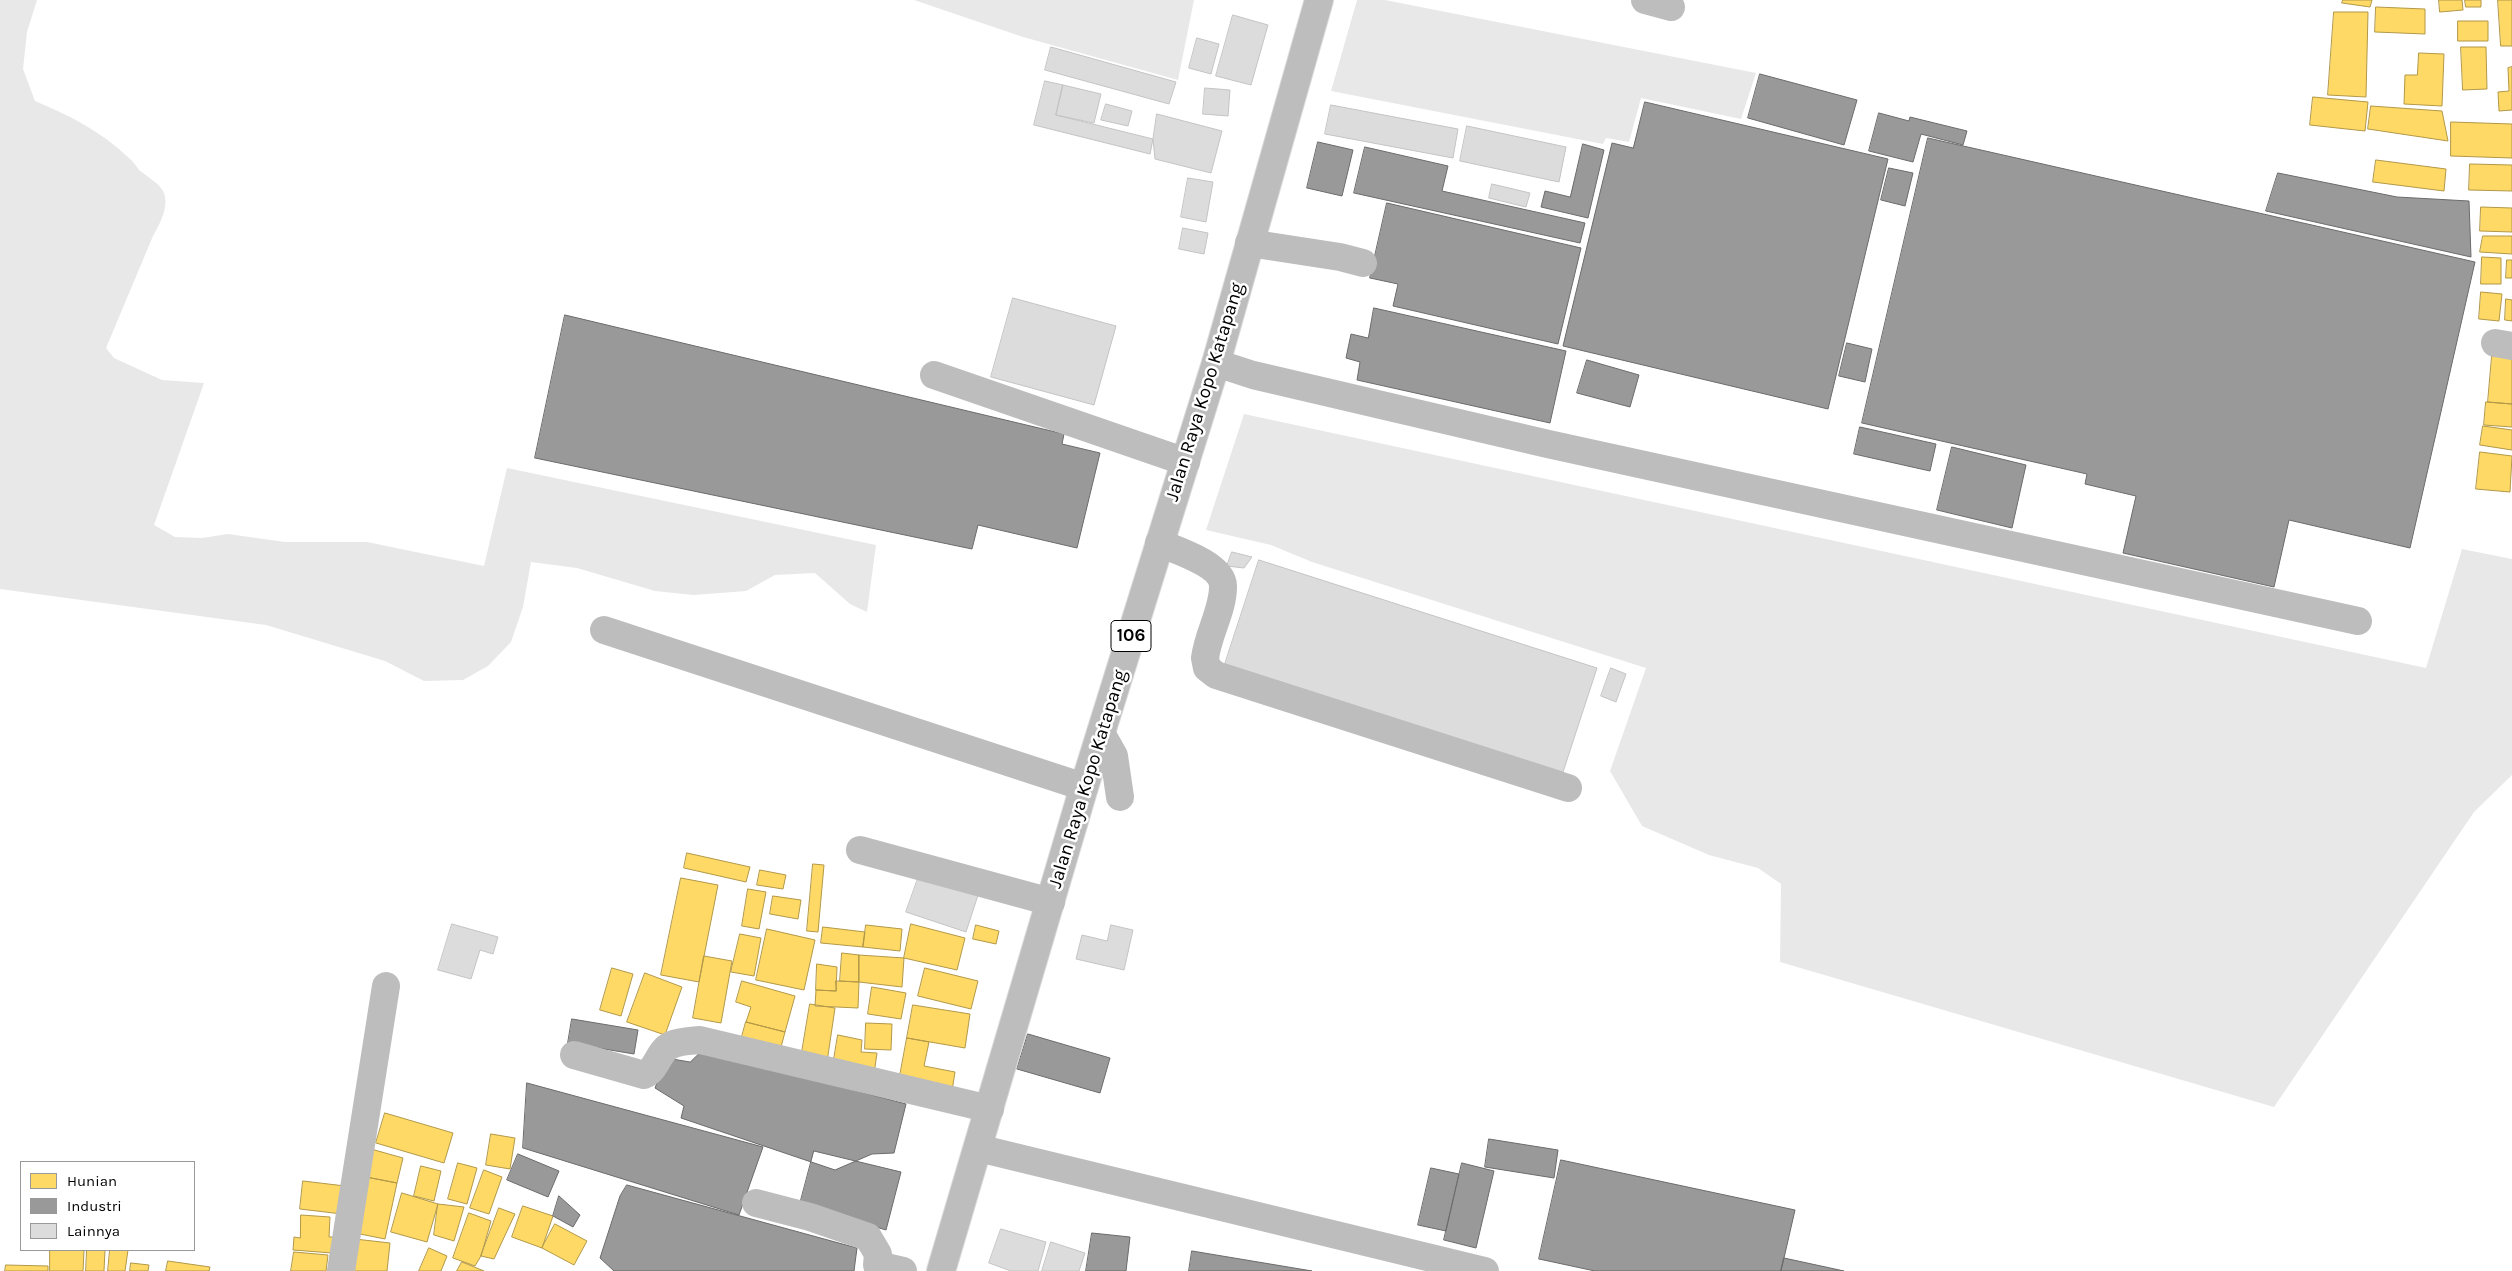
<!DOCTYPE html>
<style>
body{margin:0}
#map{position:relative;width:2512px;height:1271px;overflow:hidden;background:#fff;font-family:Karla,sans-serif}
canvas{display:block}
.legend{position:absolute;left:20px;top:1161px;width:175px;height:90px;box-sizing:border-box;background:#fff;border:1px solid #999;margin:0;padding:6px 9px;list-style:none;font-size:15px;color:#000}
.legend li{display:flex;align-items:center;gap:10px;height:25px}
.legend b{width:25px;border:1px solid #999}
</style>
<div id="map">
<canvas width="2512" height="1271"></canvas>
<ul class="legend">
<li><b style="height:14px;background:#ffd966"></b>Hunian</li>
<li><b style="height:14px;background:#999"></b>Industri</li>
<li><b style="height:14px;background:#dcdcdc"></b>Lainnya</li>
</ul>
</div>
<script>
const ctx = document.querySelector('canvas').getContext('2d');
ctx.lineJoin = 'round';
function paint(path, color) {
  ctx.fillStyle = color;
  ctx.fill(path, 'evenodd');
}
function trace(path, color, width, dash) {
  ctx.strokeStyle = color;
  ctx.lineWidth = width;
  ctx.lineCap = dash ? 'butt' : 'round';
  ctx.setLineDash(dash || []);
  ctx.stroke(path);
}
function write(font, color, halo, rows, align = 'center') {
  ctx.font = font + ' Karla,sans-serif';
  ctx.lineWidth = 5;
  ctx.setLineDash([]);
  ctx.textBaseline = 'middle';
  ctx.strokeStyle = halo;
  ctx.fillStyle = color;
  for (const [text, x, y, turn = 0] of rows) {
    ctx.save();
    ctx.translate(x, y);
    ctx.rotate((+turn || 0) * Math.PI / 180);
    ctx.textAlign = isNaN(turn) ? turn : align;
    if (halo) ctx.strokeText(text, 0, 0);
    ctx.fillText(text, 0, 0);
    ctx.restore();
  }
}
paint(new Path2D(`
 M0,0H37L27,32L23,69L35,101C69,115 102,132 129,158C133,161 136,166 139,170C146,176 161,184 164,193C169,207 160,224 153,236L106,348L114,358L162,380L204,383L154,525L175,537L202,538L228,534L285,542H367L484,566L507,468L876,545L867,612L850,604L815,573L775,575L746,591L693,595L655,591L577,568L531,562L523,607L511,642L488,666L463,680L424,681L385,661L266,625L0,589Z
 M914,0H1194L1178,80L1023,37Z
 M1357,0H1385L1756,73L1741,119L1641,98L1629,142L1606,138L1603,144L1331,91Z
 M1244,414L2426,668L2462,549L2512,559V775L2474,812L2274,1107L1780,962L1781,884L1758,868L1709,855L1642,826L1610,771L1646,668L1312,562L1271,545L1206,530Z`), '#e8e8e8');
const homes = new Path2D(`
 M2343,0H2372L2370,7L2342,3Z
 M2439,0H2462L2463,10L2440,12Z
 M2465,0H2481V7H2466Z
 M2498,0H2512V46H2501Z
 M2376,7L2425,9V34L2375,32Z
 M2334,12H2368L2366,97L2328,95Z
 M2458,21H2488V41H2458Z
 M2461,47H2486L2487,89L2463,90Z
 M2419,53L2444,54L2442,106L2404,104L2405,75H2417Z
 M2512,67V110L2499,111L2498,92L2509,91L2508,68Z
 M2313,97L2368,102L2365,131L2310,125Z
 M2371,106L2442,111L2448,141L2368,129Z
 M2451,122L2512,124V158L2451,156Z
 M2376,160L2446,169L2444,191L2373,182Z
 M2470,164L2512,165V191L2469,190Z
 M2481,207L2512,208V232L2480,231Z
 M2483,236H2512V254L2480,252Z
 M2482,257L2501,258V284H2481Z
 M2507,260H2512V278H2506Z
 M2481,292L2502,294L2499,321L2479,319Z
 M2506,299L2512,300V321L2505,320Z
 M2492,356L2512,358V404L2488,402Z
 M2486,402L2512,404V427L2484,425Z
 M2483,426L2512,430V450L2480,445Z
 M2480,452L2512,456L2510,492L2476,489Z
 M687,853L750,867L746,882L684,868Z
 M813,864L824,865L818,932L807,931Z
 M760,870L786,875L783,889L757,885Z
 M681,878L718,885L699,982L661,975Z
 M748,889L766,892L759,929L742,926Z
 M773,896L801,900L798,919L770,914Z
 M911,924L965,938L957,970L904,958Z
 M866,925L902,929L900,951L863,947Z
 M976,925L999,931L996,944L973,939Z
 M823,927L865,932L863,947L821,943Z
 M767,929L815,940L804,990L756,980Z
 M740,934L761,938L754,976L731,972Z
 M842,953L859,955V982L840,981Z
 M859,955L904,958L902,987L859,982Z
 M704,956L732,961L721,1023L693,1018Z
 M817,964L837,967L836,991L816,990Z
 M612,968L633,974L621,1016L600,1010Z
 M925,968L978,981L971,1009L918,996Z
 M645,973L682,987L665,1035L627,1022Z
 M742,981L795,996L785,1032L746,1022L751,1007L736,1002Z
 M836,981L859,982L858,1008L815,1006L816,990L836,991Z
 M872,987L906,993L901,1019L868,1014Z
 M810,1004L835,1008L827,1062L801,1058Z
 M913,1005L970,1014L965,1048L907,1038Z
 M746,1022L785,1032L780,1051L741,1040Z
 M866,1023L892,1024L891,1050L865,1049Z
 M838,1035L862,1040L861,1052L877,1053L874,1074L833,1065Z
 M907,1038L929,1042L924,1066L955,1072L952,1091L899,1081Z
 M385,1113L453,1133L444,1163L376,1143Z
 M491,1134L515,1138L510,1169L486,1165Z
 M371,1149L403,1158L397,1183L366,1177Z
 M458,1163L477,1168L467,1204L448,1199Z
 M421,1166L441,1171L434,1201L414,1196Z
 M484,1170L502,1177L489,1214L470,1208Z
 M366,1177L397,1183L385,1239L355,1233Z
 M303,1181L345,1186L342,1214L300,1209Z
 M402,1193L438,1204L427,1242L391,1232Z
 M438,1204L464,1207L454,1241L434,1235Z
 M523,1206L553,1216L542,1248L512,1237Z
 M499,1208L515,1214L494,1259L481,1256Z
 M469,1213L491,1221L481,1256L475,1266L453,1258Z
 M301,1215L330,1217L329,1237H334L332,1253L293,1250L294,1237L300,1238Z
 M555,1224L587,1241L574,1265L542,1248Z
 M355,1239L390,1243L387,1271H351Z
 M429,1248L447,1256L441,1271H419Z
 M50,1250H84L83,1271H50Z
 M87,1250H105L104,1271H86Z
 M110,1250H128L125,1271H108Z
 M294,1252L328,1255L326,1271H291Z
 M168,1261L210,1267L209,1271H166Z
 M462,1262L484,1271H457Z
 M131,1263L149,1265L148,1271H130Z
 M6,1265L48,1266V1271H5Z`);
paint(homes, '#ffd966');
trace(homes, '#b29847', 1);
const industry = new Path2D(`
 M1760,74L1857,100L1844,145L1748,118Z
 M1645,102L1888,159L1828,409L1563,346L1612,143L1633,148Z
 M1879,113L1909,121L1910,117L1967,131L1963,145L1921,134L1913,162L1869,151Z
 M1928,138L2475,262L2410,548L2289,520L2274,587L2123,553L2136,496L2085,484L2087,474L1862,423Z
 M1318,142L1353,150L1342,196L1307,188Z
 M1583,144L1604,150L1588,218L1541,207L1545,191L1570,197Z
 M1365,147L1448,166L1442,191L1585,223L1580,243L1354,193Z
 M1889,168L1913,173L1905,206L1881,200Z
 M2278,173L2397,197L2469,201L2471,257L2266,211Z
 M1387,203L1581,248L1558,344L1393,306L1398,284L1370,278Z
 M1374,308L1566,351L1550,423L1357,380L1360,362L1346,358L1351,334L1368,338Z
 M565,315L1064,434L1062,444L1100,453L1077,548L978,525L972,549L535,458Z
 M1847,343L1872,349L1865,382L1839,376Z
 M1587,360L1639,375L1630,407L1577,393Z
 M1860,427L1936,444L1930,471L1854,454Z
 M1952,447L2026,465L2012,528L1937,510Z
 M572,1019L638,1030L634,1054L568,1043Z
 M1028,1034L1110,1058L1100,1093L1017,1069Z
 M703,1050L906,1104L894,1153L872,1154L835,1170L681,1118L684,1106L655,1088L666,1058L690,1062Z
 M527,1083L763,1147L739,1215L523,1148Z
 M1489,1139L1558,1150L1554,1178L1485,1167Z
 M814,1151L901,1172L886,1230L800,1204Z
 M518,1154L559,1171L548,1197L507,1180Z
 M1561,1160L1795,1210L1781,1271H1595L1539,1259Z
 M1462,1163L1494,1171L1476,1248L1444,1240Z
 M1431,1168L1459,1174L1446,1231L1418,1225Z
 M627,1185L857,1248L854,1271H614L600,1258L620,1196Z
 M559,1196L580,1215L573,1227L553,1216Z
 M1092,1233L1130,1237L1126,1271H1086Z
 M1192,1251L1312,1271H1189Z
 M1784,1258L1844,1271H1781Z`);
paint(industry, '#999');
trace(industry, '#6b6b6b', 1);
const building = new Path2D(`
 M1233,15L1268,25L1251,85L1216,76Z
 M1197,38L1219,44L1211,74L1189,68Z
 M1051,47L1176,82L1169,104L1045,70Z
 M1045,81L1063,85L1056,115L1153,139L1150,154L1034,125Z
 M1063,85L1101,94L1094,123L1056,115Z
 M1205,88L1230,90L1228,116L1203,114Z
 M1106,104L1132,111L1128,126L1101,120Z
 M1331,105L1458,129L1453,158L1325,134Z
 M1157,114L1222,131L1211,173L1155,159L1153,139Z
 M1467,126L1566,147L1559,182L1460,161Z
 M1188,178L1213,182L1206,222L1181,217Z
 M1492,184L1530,193L1526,207L1489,198Z
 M1183,228L1208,233L1204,254L1179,249Z
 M1013,298L1116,326L1094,405L991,377Z
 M1232,552L1252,557L1244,568L1227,566Z
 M1259,560L1597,668L1563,772L1225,664Z
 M1611,668L1626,674L1616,702L1601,696Z
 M920,873L979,892L966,932L906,912Z
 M452,924L498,937L493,954L480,950L471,979L438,970Z
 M1111,925L1133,930L1124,970L1076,959L1082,935L1107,941Z
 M1001,1229L1046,1242L1038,1271H1011L989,1263Z
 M1051,1242L1085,1253L1079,1271H1042Z`);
paint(building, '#dcdcdc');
trace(building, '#c4c4c4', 1);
const major = new Path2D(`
 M941,1271L1084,787L1216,363L1319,0`);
trace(major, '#dbdbdb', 30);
trace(new Path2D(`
 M1645,0L1671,7
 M1249,243L1340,257L1363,263
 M2495,343L2512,346
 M1216,363L1253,375L1548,444L2358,621
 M934,375L1186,462
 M1159,543C1176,550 1224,565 1223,587C1223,610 1208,634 1205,658L1207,668L1216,675L1568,788
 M604,630L1084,787
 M1101,733L1114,756L1120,797
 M860,850L1051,902
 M574,1055L644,1075C657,1070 658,1051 671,1045C680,1041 690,1041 700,1040L990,1109
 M978,1148L1485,1271
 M756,1203L810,1217L868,1237L878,1254L877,1265L903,1271
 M341,1271L386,986`), '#bdbdbd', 28);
trace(major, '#bdbdbd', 28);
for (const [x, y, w] of [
 [1131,636,40]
]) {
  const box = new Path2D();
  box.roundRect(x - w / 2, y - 15.5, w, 31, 4);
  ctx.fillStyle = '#fff';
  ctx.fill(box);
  trace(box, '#000', 1);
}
write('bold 18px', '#000', null, [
 ["106",1131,636]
]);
write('19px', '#000', '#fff', [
 ["Jalan Raya Kopo Katapang",1205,392,-73],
 ["Jalan Raya Kopo Katapang",1088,779,-73]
]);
</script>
